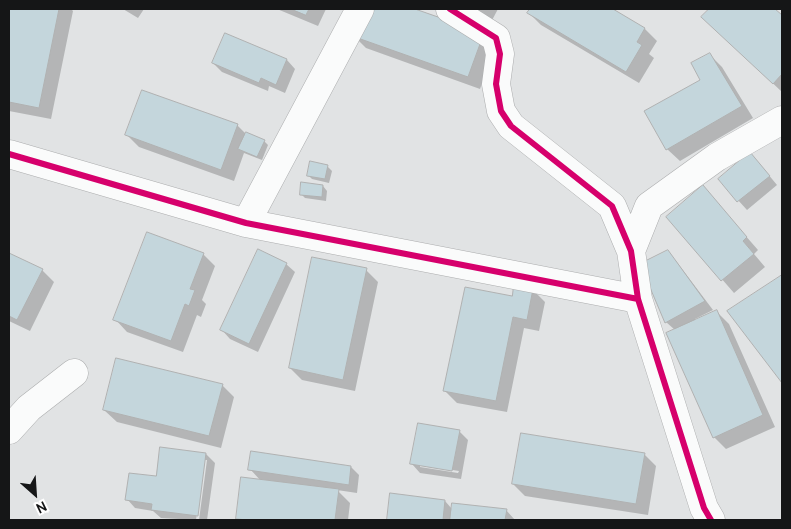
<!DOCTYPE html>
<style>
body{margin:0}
#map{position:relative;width:791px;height:529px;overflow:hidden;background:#e1e3e4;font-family:Cabin,sans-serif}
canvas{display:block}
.frame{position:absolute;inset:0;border:10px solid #151617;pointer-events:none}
.north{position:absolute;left:10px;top:469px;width:50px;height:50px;-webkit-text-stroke:4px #fff;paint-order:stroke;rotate:154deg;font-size:14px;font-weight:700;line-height:20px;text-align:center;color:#151617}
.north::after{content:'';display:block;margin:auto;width:18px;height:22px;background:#151617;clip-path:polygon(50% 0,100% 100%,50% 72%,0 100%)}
</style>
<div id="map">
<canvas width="791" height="529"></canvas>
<div class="frame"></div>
<div class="north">N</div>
</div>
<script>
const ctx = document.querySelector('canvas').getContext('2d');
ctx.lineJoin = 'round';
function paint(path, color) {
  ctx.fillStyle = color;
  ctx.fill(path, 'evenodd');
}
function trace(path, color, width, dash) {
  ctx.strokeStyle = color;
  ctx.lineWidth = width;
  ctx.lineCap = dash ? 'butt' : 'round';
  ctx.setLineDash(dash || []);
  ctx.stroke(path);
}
paint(new Path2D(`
 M9,9H71L73,11L51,119L9,111Z
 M123,9H144L138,18Z
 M277,9H326L318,26Z
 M363,9H411L483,34L495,46L480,89L366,48L354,36Z
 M459,9H498L490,24Z
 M531,9H610L645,29L657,41L649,54L654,58L639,83L541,25L529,13Z
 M710,9H774L782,17V92L703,17Z
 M226,34L287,60L295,69L285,93L269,86L268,91L222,72L213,63Z
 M710,55L722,67L753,118L680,161L667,149L702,80Z
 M237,125L246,134L264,141L268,145L262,160L244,153L234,181L139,147L127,135Z
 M758,162L777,185L747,210L719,179Z
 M311,163L328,167L332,171L329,183L312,179L308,175Z
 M302,184L323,186L327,191L326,201L305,198L301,194Z
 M703,187L758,250L754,254L765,267L734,293L668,217Z
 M667,252L676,261L713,310L695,319L696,321L717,312L729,324L775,427L726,449L714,437L675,330L666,322Z
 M9,254L42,270L54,282L30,331L9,321Z
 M203,254L215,266L202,300L206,304L201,317L197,315L183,352L127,332L115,319Z
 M286,264L295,272L258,352L230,339L222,330Z
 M366,270L378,282L355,391L302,380L290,368Z
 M782,277V381L729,311Z
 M533,290L545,302L539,331L524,328L507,412L457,403L445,391L513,298Z
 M222,385L234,397L221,448L117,422L104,410Z
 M459,431L468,440L461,479L420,473L412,464ZM420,465L459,471L458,473L420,467Z
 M161,448L206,454L215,463L207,520H199L207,460H204L196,520L161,518L153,511L135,508L127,499L157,478Z
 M644,454L656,466L648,515L525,496L513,484Z
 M351,467L359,475L357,493L337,490L350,503L348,520H239L237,518L261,481L250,469Z
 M391,495L445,501L452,509L506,510L515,520H388Z`), '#0003');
const building = new Path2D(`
 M9,9H59L39,108L9,102Z
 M291,9H309L306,15Z
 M362,9H415L484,33L468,77L352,36Z
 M530,9H613L645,28L637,42L642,45L626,72L527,13Z
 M709,9H775L782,15V74L773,84L701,17Z
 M225,33L287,59L276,85L261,78L259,83L212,63Z
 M710,53L742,106L666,150L644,111L700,80L691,63Z
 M142,90L238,124L221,170L125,135Z
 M246,132L265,140L257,157L238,149Z
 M750,152L770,176L737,202L718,179Z
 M310,161L328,165L325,179L307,176Z
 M301,182L323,185L322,197L300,195Z
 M703,185L747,237L743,241L754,254L721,281L666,217Z
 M147,232L204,253L190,289L195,290L189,306L185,304L171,341L113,320Z
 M258,249L287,263L249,344L220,330Z
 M668,250L705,301L665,323L640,264Z
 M9,253L43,269L17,320L9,316Z
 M312,257L367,268L343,380L289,368Z
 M782,275V383L727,311Z
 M514,285L533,289L527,320L513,317L496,401L443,391L465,287L512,296Z
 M717,310L763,415L713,438L666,333Z
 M116,358L223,384L209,436L103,410Z
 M418,423L460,430L452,471L410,464Z
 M521,433L645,453L636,504L512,484Z
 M160,447L206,453L198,516L151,510L152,504L125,500L129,473L156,476Z
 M251,451L351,466L349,485L248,470Z
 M241,477L339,489L335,520H248L236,519Z
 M390,493L445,500L443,520H387Z
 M452,503L507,509L505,520H450Z`);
paint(building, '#c4d6dc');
trace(building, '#b0b1b1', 1);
const minor = new Path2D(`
 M450,9L496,38L500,54L496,84L501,111L511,126L612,206L631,251L638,299L704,508L711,520
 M9,154L246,223L638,299
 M246,223L360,9
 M631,251L649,206L717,157L782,120
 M9,430L29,408L74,373`);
trace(minor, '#acadae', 29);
trace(minor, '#fafbfb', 28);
trace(new Path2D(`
 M450,9L496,38L500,54L496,84L501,111L511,126L612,206L631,251L638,299L704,508L711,520
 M9,154L246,223L638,299`), '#d6006c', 6);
</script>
